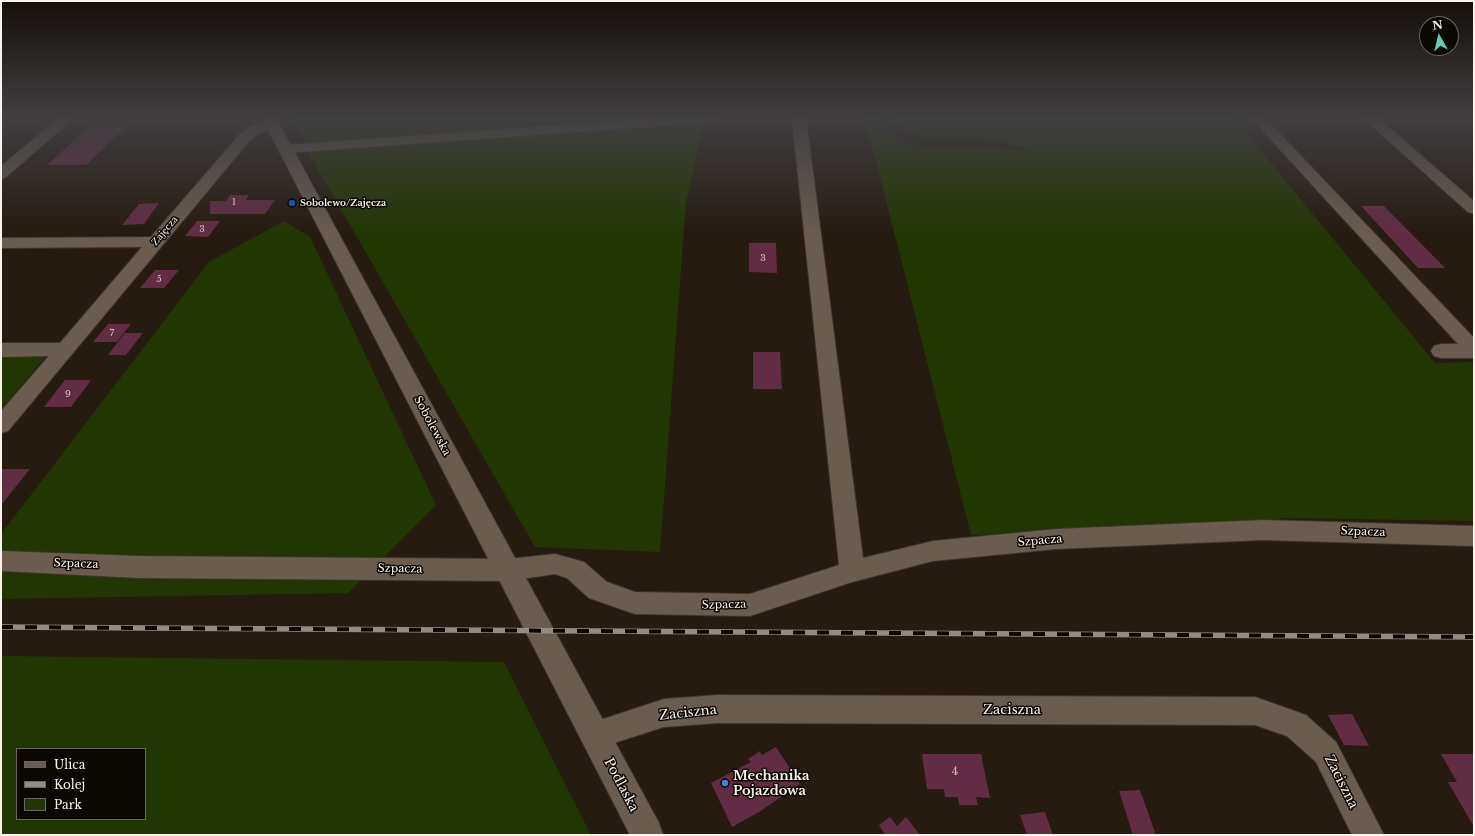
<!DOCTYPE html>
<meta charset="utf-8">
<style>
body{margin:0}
#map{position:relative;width:1475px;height:836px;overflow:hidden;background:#261b10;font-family:"Libre Baskerville",serif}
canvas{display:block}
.frame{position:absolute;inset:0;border:2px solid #faf2eb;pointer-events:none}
.legend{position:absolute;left:16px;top:748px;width:130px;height:72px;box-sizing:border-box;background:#0b0703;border:1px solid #6b6560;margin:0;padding:5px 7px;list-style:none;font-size:12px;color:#faf2eb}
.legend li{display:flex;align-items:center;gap:8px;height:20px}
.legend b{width:20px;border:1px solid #6b6560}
.north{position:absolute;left:1419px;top:16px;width:40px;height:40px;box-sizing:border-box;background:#0b0703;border:1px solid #6b6560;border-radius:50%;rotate:352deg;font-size:11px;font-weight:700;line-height:16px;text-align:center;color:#faf2eb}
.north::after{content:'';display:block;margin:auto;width:14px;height:18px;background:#5eceb8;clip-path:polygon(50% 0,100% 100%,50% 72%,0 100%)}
</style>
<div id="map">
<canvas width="1475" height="836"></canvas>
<div class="frame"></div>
<ul class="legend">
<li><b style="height:5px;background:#6a5d50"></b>Ulica</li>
<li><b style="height:5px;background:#948b82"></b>Kolej</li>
<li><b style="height:11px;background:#223601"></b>Park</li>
</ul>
<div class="north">N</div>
</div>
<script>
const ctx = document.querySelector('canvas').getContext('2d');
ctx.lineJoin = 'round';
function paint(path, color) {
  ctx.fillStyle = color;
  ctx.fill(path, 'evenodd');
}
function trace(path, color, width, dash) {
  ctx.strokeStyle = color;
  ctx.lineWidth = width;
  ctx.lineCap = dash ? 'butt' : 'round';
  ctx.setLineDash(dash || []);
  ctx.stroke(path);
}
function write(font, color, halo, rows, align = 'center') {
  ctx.font = font + ' "Libre Baskerville",serif';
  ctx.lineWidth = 3;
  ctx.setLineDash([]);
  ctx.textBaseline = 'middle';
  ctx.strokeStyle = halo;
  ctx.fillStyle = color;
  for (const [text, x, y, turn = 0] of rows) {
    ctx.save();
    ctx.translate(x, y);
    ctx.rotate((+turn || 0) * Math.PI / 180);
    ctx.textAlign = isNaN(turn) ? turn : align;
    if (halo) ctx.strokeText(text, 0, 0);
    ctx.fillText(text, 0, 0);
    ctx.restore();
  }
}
paint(new Path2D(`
 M296,118H705L686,201L660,552L535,547L311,157Z
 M865,118H876L898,139L915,146L1030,150L987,139L922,137L910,132L892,118H1234L1435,363L1474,362V521L1288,518L971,535Z
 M284,221L310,237L436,505L348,593L1,599V534L209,262Z
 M1,356H46L1,409Z
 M1,656L504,662L591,835H1ZM17,749H145V819H17Z`), '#223601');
paint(new Path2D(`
 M89,127H126L86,165H47Z
 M230,195H249L246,200H275L265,214H210V201H226Z
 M159,203L144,224L122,225L139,204Z
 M1361,206H1384L1445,268H1418Z
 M197,221H220L208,237L185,236Z
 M749,243H776L777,273L749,272Z
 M155,270H179L164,288H140Z
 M108,324H131L117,342H93Z
 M125,333H143L126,355H108Z
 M753,352H780L782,389H753Z
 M65,380H91L71,407H44Z
 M1,469H30L1,505Z
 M1352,714L1369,746L1344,745L1328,715Z
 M776,747L800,784L759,812L732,827L711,783L751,762L748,759L760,751L762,755Z
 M922,754H981L990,798L976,797L978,805H959L958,797H945L944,789H927Z
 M1441,754H1474V827L1448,782H1457Z
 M1140,790L1156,835H1133L1119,791Z
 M1045,812L1053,835H1027L1020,815Z
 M890,817L897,826L906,817L920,835H885L879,825Z`), '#632c45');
const minor = new Path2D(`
 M59,118H74L6,177L1,179V166Z
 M658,118H721L719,121L714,122L286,153L281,152L279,149L281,146L286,145Z
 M792,118H806L863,558L933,541L1056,529L1263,520L1474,526V546L1263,540L1056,549L933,561L852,582L750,616L635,614L589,598L567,578L555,574L508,581L139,578L1,571V551L139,556L508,559L555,554L584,562L607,582L635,592L750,594L839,565Z
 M1251,118H1265L1474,338V358H1441L1434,356L1431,351L1434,346L1441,344H1458Z
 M1363,118H1378L1474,201V214L1468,212Z
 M273,120L278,121L280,124L278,127L261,132L250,140L8,431L1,433V411L49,356L1,357V343H60L142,247L1,248V238L151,237L240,134L251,126Z
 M718,695L1255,697L1306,715L1336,742L1384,835H1352L1316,762L1287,736L1255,725L718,723L664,727L595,749L585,745L581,735L585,725L664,699Z`);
const tertiary = new Path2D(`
 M262,118H276L659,823L663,835H630Z`);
trace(minor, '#3d3430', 2);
trace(tertiary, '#3d3430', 2);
paint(minor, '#6a5d50');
paint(tertiary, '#6a5d50');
const rail = new Path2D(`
 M1,627L1474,637`);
trace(rail, '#948b82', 5.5);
trace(rail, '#0b0703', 4, [12]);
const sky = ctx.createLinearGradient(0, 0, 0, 235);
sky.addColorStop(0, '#150f09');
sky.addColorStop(0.5, '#413f42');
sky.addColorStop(1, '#413f4200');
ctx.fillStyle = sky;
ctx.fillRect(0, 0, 1475, 235);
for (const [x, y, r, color] of [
 [292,203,4,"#1a4fb4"],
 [725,783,4,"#3f7fe0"]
]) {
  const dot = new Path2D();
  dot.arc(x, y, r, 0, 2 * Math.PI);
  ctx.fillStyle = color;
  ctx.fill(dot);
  trace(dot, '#0b0703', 1.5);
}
write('9px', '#d4c0c2', null, [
 ["1",234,202],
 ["3",202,229],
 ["3",763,258],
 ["5",159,279],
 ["7",112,333],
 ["9",68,394]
]);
write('bold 9px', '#faf2eb', '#0b0703', [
 ["Sobolewo/Zajęcza",300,203]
], 'left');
write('9px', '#faf2eb', '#0b0703', [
 ["Zajęcza",165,231,-50]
]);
write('11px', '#faf2eb', '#0b0703', [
 ["Sobolewska",432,426,62],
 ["Szpacza",1363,532,2],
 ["Szpacza",1040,541,-5],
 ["Szpacza",76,564,2],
 ["Szpacza",400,569,1],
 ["Szpacza",724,605,-1]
]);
write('11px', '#d4c0c2', null, [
 ["4",955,772]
]);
write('13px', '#faf2eb', '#0b0703', [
 ["Zaciszna",1012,710],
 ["Zaciszna",688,713,-6],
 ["Zaciszna",1341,782,63],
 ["Podlaska",621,785,62]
]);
write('bold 13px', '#faf2eb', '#0b0703', [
 ["Mechanika",733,776],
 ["Pojazdowa",733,791]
], 'left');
</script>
